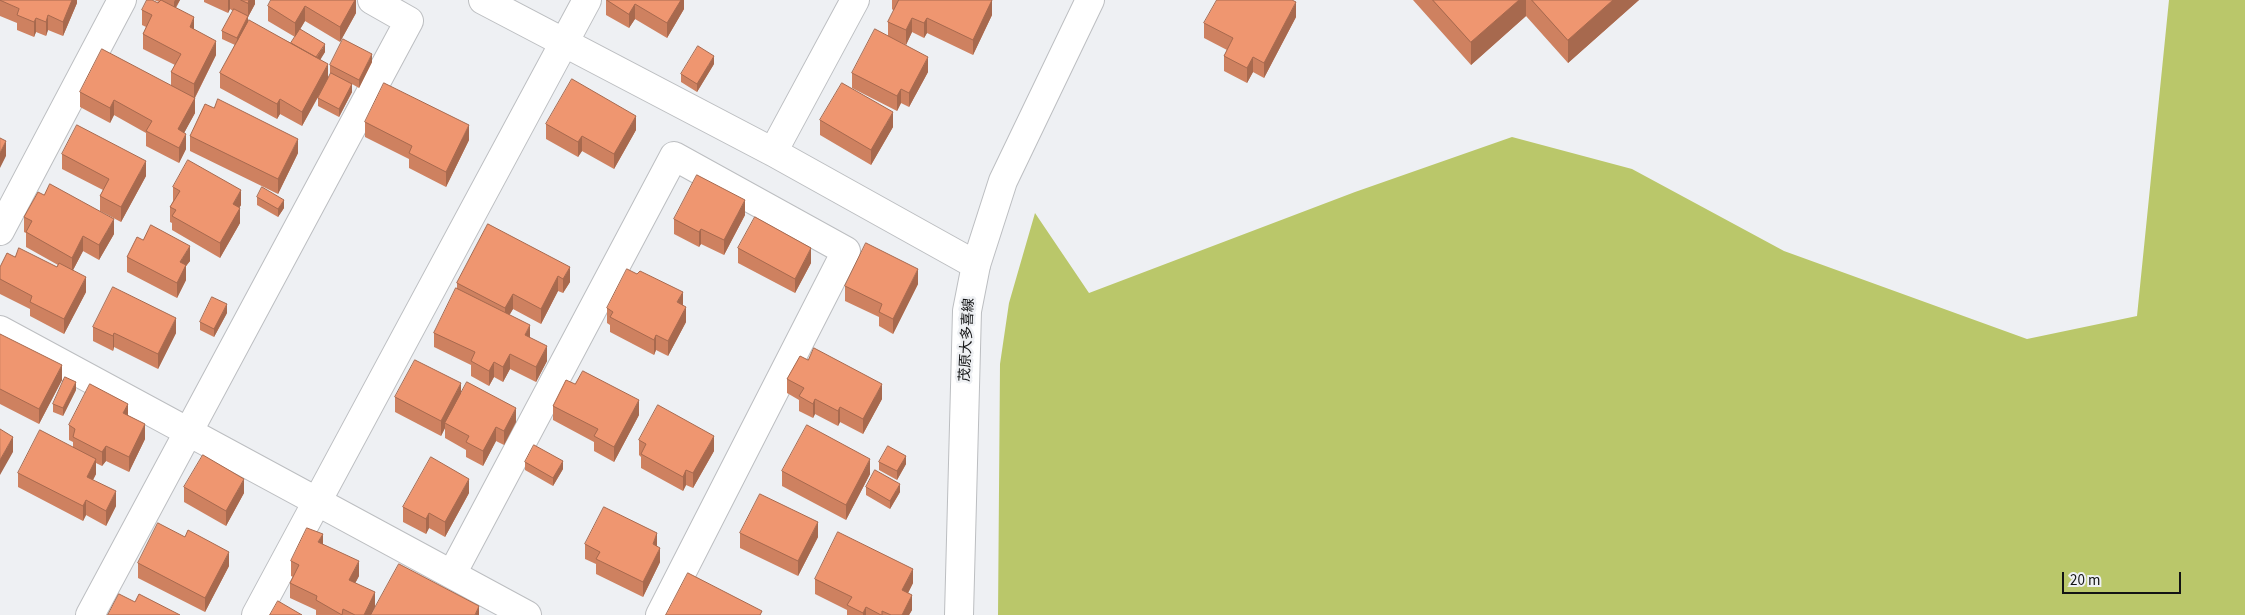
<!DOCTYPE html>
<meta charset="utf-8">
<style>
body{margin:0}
#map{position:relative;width:2245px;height:615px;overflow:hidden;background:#eef0f3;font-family:"Source Sans 3",sans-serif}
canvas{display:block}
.scale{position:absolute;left:2062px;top:572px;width:119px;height:22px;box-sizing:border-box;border:2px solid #121314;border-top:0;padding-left:6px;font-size:15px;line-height:18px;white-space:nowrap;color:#121314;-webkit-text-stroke:4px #eef0f3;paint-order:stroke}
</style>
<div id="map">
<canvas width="2245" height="615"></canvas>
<div class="scale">20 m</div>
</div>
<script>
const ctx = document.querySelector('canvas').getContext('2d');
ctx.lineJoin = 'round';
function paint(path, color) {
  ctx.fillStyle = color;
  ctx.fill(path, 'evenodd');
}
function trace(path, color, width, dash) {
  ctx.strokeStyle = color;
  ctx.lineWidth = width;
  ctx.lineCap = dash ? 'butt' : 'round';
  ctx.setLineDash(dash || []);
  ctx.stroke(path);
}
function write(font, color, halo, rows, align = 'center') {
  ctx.font = font + ' "Source Sans 3","Noto Sans JP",sans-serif';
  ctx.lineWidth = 5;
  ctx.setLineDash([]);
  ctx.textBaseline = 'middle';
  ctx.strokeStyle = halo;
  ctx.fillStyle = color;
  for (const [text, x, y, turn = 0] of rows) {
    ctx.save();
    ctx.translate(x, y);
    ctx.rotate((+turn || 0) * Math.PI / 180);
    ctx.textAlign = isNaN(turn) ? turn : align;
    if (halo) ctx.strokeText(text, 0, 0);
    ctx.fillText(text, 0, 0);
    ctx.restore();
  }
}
paint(new Path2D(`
 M2169,0H2245V615H998L1000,364L1009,303L1035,213L1089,293L1355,192L1512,137L1632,169L1784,251L2027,339L2137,316Z`), '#bac76a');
const street = new Path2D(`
 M483,0L773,152L976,265
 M773,152L855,0
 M0,231L122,0
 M0,330L527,615
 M452,574L674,156L846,251L660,615
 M90,615L409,21L372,0
 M256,615L587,0`);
const primary = new Path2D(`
 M959,615L967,311L976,265L1003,181L1090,0`);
trace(street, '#bcbec1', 30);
trace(primary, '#bcbec1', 30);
trace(street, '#fff', 28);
trace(primary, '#fff', 28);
paint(new Path2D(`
 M0,0H77V3L63,36L48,30L46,36L36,32L34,37L17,30V23L0,16Z
 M154,0H180L176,8L216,55L195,98V113L184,133L186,149L179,163L146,146V133L114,115L110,123L80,107V92L171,86V72L175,65L143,49V34L146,27L142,25V10L159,2Z
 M204,0H255V4L248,17V21L291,43L295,37L268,21V6L356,0V13L340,42L305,21L300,29L325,52L320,59L328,78L331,74L330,73V65L372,62L359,88L352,84V92L339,117L318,106V98L326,83L302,126L280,114L277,119L220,88V73L235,45L222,39V31L233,11L230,9L228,13L204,2Z
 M606,0H684V9L667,38L635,19L629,28L606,15Z
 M892,0H992V15L973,55L927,33L924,38L912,32L906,45L897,41L928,72L909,107L901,103L897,111L852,88V73L888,36V22L894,11L892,9Z
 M1413,0H1639L1568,63L1526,16L1471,65Z
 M1296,17L1264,78L1253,72L1247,83L1224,71V56L1227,50L1204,38V23Z
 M714,64L697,92L681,82V74Z
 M820,120L893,127L871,165L820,135Z
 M365,122L469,140L446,187L409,168V159L365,137Z
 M546,124L636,130L614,169L582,151L578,157L546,139Z
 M190,136L298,153L278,194L190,151Z
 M62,154L146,176L121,222L100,211V196L103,190L62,169Z
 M173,187L241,205L239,208L240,223L220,258L172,230V223L170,222V207L173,201Z
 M257,197L284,208L278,217L257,205Z
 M745,215L724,255L701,244L699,247L674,234V219Z
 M24,217L114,234L99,260L83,251L73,270L86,292L64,334L30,316V309L0,294V267H57L58,265L26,247V233L24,232Z
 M488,224L570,282L563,293L558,291L541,324L513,309L509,315L530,338L547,361L536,382L510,369L503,382L494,377L489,386L471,376V365L434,347V333L457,289V283Z
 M738,248L811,263L795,293L738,263Z
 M127,257L190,261L186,266V280L177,298L127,272Z
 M918,284L893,334L879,326V317L845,301V286Z
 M683,305L686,322L668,356L656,350L654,355L610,332V325L607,323V308Z
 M227,313L214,337L200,330V322Z
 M93,327L176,333L158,369L114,347L113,351L93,341Z
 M0,334L62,380L39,424L0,404Z
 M787,379L882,399L863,434L840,422L838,426L815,414L813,418L799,411V400L787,393Z
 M575,384L639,415L614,462L594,451V442L553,420V406Z
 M76,390L63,416L53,412V404Z
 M461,394L516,422L504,445L496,441L483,466L466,457V450L445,438V428L441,436L395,412V397Z
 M128,415L145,439L129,472L106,461L102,466L96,463V474L93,480L116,506L106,526L86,515L83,521L18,487V473L73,447V442L69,440V425Z
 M639,440L714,451L693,488L686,485L683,491L641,468V457L639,455Z
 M525,462L563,469L553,486L525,470Z
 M879,462L906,464L897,480L879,470Z
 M782,471L870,474L846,520L782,486Z
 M184,487L244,493L226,526L184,502Z
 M866,487L900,492L890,509L866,495Z
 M469,493L445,537L429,528L426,534L403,522V507Z
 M740,533L818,537L798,576L740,548Z
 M323,544L359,576L355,583L371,615H316V610L290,598V583L293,577L291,576V561Z
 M585,544L657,546L660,562L643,597L596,574V564L585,559Z
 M138,563L229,566L205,612L138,578Z
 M815,579L913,583L908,593L912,610L909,615H847V610L815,594Z`), '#ce8160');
paint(new Path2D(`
 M72,0H77V3L63,36V22Z
 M175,0H180L174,10V2Z
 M228,0H230V9L228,13Z
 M249,0H255V4L248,17V24L237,46V38L248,17V3Z
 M355,0H356V13L340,42V27Z
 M681,0H684V9L667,38V23Z
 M992,0V15L973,55V40Z
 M1519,0H1526V16L1471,65V42Z
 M1613,0H1639L1568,63V40Z
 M1296,2V17L1264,78V63Z
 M635,4V19L629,28V14Z
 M305,6V21L295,38V23Z
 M48,15V30L46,36V22Z
 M194,17V32L190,27Z
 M36,18V32L34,37V22Z
 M912,18V32L906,45V30Z
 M927,18V33L924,38V23Z
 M216,41V55L194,99V84Z
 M325,44V52L316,67V59Z
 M372,54V62L359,88V80Z
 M714,56V64L697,92V84Z
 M928,57V72L909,107V93Z
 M1253,57V72L1247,83V68Z
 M328,64V78L302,126V112Z
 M352,84V92L339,117V109Z
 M901,89V103L897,111V96Z
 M195,98V113L178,144V129Z
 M280,99V114L277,119V104Z
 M114,100V115L110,123V108Z
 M893,112V127L871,165V150Z
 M636,116V130L614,169V154Z
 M469,125V140L446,187V172Z
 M186,134V149L179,163V148Z
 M582,136V151L578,157V142Z
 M298,139V153L278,194V179Z
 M6,141V156L0,168V153Z
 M146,161V176L121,222V207Z
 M241,190V205L233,219V204Z
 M284,200V208L278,217V209Z
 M745,200V215L724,255V240Z
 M240,208V223L220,258V243Z
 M114,219V234L99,260V245Z
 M701,229V244L699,247V232Z
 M83,236V251L72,272V258Z
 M190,246V261L186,266V280L177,298V283L180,262Z
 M811,248V263L795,293V279Z
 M570,267V282L563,293V279Z
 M918,269V284L893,334V319Z
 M558,276V291L541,324V309Z
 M86,277V292L64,334V319Z
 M683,292V307L677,302Z
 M513,294V309L505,323V308Z
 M227,304V313L214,337V329Z
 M686,307V322L668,356V341Z
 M176,318V333L158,369V354Z
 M530,325V340L525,335Z
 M114,333V347L113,351V336Z
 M656,335V350L654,355V340Z
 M547,346V361L536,382V367Z
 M510,354V369L503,382V367Z
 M494,362V377L489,386V371Z
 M62,365V380L39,424V409Z
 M76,382V390L63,416V408Z
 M461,383V398L445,423V428L441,436V421Z
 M882,384V399L863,434V419Z
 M815,399V414L813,418V404Z
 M639,400V415L614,462V447Z
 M128,404V418L123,413Z
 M840,407V422L838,426V411Z
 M516,408V422L504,445V431Z
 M145,424V439L129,472V457Z
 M496,427V441L483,466V451Z
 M714,436V451L693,488V473Z
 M13,437V452L0,475V460Z
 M106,446V461L102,466V452Z
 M906,456V464L897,480V471Z
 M96,459V474L87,491V477Z
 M870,459V474L846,520V505Z
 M563,461V469L553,486V478Z
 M686,470V485L683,491V477Z
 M244,479V493L226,526V511Z
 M469,479V493L445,537V522Z
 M900,484V492L890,509V501Z
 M116,491V506L106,526V511Z
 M86,500V515L83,521V506Z
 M429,513V528L426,534V519Z
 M818,522V537L798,576V561Z
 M657,533V548L653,544Z
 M323,534V549L318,542Z
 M660,548V562L643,597V582Z
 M229,552V566L205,612V598Z
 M359,561V576L349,595V580Z
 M913,569V583L902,605V590Z
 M375,592V607L371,615H364Z
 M912,595V610L909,615H902Z
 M479,606V615H475Z
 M866,607V615H863V613Z`), '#a7694e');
const building = new Path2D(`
 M0,0H72L63,22L48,15L46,22L36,18L34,22L17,15L19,9Z
 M147,0H152L158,3L161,0L194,17L190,27L216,41L194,84L171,72L181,54L143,34L152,15L142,10Z
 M241,0H249L248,3Z
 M271,0H355L340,27L305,6L295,23L268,6Z
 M607,0H681L667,23L635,4L629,14Z
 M899,0H992L973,40L927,18L924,23L912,18L906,30L888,22Z
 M1217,0H1292L1296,2L1264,63L1253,57L1247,68L1224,56L1233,38L1204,23Z
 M1433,0H1519L1471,42Z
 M1532,0H1613L1568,40Z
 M234,9L248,16L237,38L222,31Z
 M249,20L328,64L302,112L280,99L277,104L220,73Z
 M300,29L325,44L316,57L291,43Z
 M875,29L928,57L909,93L901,89L897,96L852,73Z
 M343,39L372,54L359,80L330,65Z
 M698,46L714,56L697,84L681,74Z
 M102,49L195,98L178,129L186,134L179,148L146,131L152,121L114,100L110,108L80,92Z
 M331,73L352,84L339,109L318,98Z
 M572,79L636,116L614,154L582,136L578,142L546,124Z
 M384,83L469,125L446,172L409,153L412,146L365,122Z
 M842,83L893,112L871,150L820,120Z
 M218,99L298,139L278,179L190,136L205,104L214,108Z
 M77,125L146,161L121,207L100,196L109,179L62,154Z
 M0,138L6,141L0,153Z
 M188,160L241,190L233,204L240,208L220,243L172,216L176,210L170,207L180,191L173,187Z
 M697,175L745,200L724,240L701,229L699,232L674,219Z
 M50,184L114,219L99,245L83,236L72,258L26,232L32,221L24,217L38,192L44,195Z
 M262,187L284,200L278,209L257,197Z
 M755,217L811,248L795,279L738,248Z
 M488,224L570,267L563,279L558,276L541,309L513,294L505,308L457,283Z
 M151,225L190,246L180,262L186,265L177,283L127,257L137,237L143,240Z
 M866,243L918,269L893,319L879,312L882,304L845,286Z
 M19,248L57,267L59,263L86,277L64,319L30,302L32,296L0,279V267L7,253L15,257Z
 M627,269L637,274L640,271L683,292L677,302L686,307L668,341L656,335L654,340L610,317L613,312L607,308Z
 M113,287L176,318L158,354L114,333L113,336L93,327Z
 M456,288L530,325L525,335L547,346L536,367L510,354L503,367L494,362L489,371L471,361L475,352L434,333Z
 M212,297L227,304L214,329L200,322Z
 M0,334L62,365L39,409L0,389Z
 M814,348L882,384L863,419L840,407L838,411L815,399L813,404L799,396L804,388L787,379L800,356L808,360Z
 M415,360L461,383L441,421L395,397Z
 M583,371L639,400L614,447L594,436L598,429L553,406L566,380L575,384Z
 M65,377L76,382L63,408L53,404Z
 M467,382L516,408L504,431L496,427L483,451L466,442L469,436L445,423Z
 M90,384L128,404L123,413L145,424L129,457L106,446L102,452L73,437L75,429L69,425Z
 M658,405L714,436L693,473L686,470L683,477L641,454L646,444L639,440Z
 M807,425L870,459L846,505L782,471Z
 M0,429L13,437L0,460Z
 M40,430L96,459L87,477L116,491L106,511L86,500L83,506L18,473Z
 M534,445L563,461L553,478L525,462Z
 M888,446L906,456L897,471L879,462Z
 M203,455L244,479L226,511L184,487Z
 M431,457L469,479L445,522L429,513L426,519L403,507Z
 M875,470L900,484L890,501L866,487Z
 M760,494L818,522L798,561L740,533Z
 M604,507L657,533L653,544L660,548L643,582L596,559L600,552L585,544Z
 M158,523L185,537L188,530L229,552L205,598L138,563Z
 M307,528L323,534L318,542L359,561L349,580L375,592L364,615H355L343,609L342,615L316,600L317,596L290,583L299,565L291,561Z
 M838,532L913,569L902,590L912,595L902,615H891L882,611V615H881L866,607L863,613L847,605L852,597L815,579Z
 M399,564L479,606L475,615H371Z
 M688,573L762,611L760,615H666Z
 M119,594L135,602L139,594L180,615H108Z
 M278,601L302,615H270Z`);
paint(building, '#ef9670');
trace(building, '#a7694e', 1);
write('14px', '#121314', '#eef0f3', [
 ["茂原大多喜線",968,340,-87]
]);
</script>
